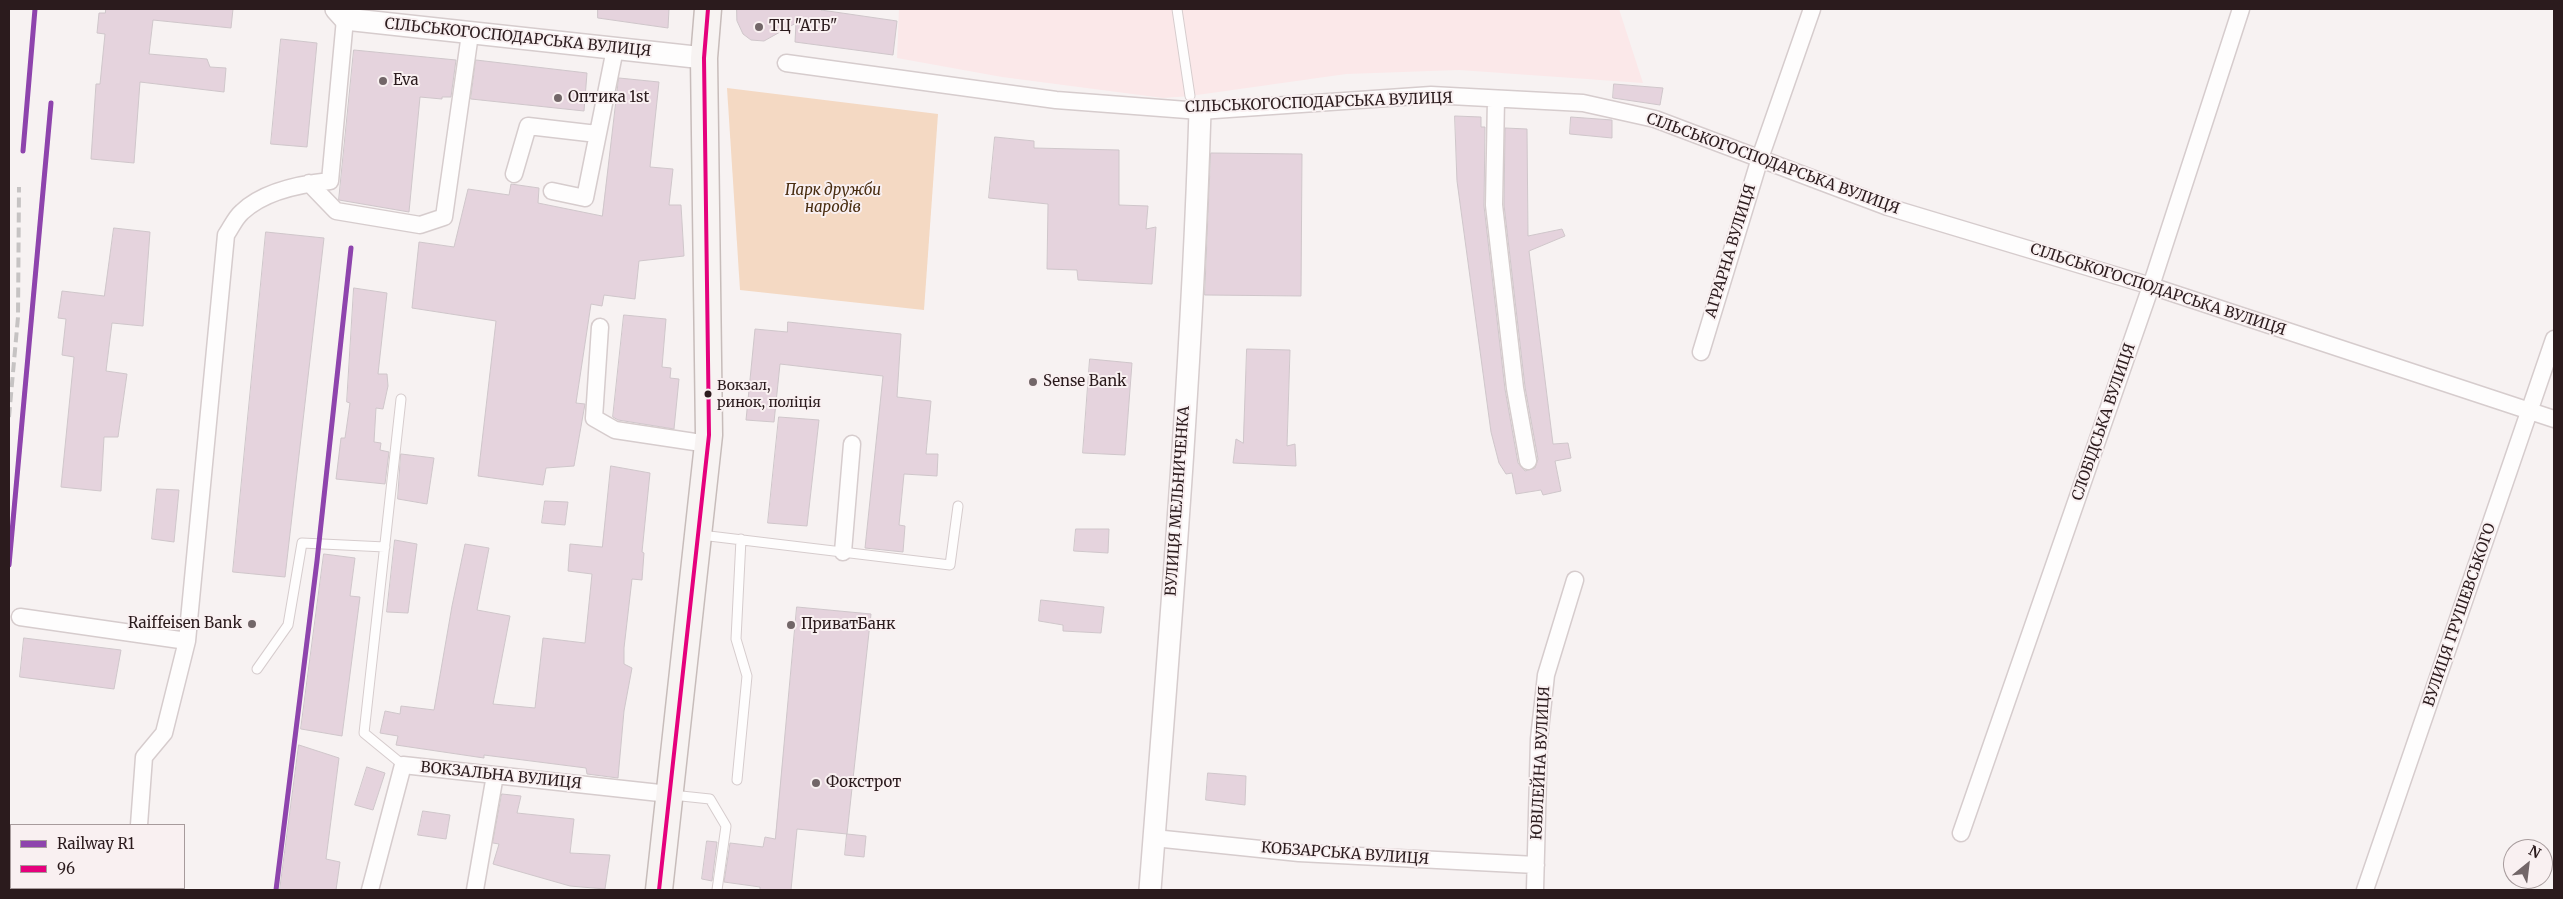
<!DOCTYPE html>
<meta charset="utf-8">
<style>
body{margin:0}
#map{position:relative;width:2563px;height:899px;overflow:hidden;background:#f7f2f2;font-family:Merriweather,serif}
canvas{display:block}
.frame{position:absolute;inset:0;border:10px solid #2b1b1d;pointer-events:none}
.legend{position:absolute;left:10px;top:824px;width:175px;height:65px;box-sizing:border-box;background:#f9f0f1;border:1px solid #a79b9c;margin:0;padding:6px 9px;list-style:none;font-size:15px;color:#2b1b1d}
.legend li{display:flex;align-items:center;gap:10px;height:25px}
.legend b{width:25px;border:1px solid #a79b9c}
.north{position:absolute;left:2503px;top:839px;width:50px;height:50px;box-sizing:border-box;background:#f9f0f1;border:1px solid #a79b9c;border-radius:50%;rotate:29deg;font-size:14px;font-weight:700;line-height:20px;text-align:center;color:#2b1b1d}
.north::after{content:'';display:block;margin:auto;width:18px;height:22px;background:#726668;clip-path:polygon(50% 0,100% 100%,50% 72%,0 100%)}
</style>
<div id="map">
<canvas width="2563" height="899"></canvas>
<div class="frame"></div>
<ul class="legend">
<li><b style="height:6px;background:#8e44ad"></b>Railway R1</li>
<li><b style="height:6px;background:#e5007d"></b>96</li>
</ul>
<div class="north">N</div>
</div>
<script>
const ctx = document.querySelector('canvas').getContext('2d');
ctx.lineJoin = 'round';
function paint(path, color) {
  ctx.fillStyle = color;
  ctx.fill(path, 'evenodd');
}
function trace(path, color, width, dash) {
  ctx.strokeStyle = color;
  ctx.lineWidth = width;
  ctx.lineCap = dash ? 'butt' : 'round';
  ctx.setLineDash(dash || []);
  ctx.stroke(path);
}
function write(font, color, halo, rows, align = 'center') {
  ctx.font = font + ' Merriweather,serif';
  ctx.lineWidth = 4;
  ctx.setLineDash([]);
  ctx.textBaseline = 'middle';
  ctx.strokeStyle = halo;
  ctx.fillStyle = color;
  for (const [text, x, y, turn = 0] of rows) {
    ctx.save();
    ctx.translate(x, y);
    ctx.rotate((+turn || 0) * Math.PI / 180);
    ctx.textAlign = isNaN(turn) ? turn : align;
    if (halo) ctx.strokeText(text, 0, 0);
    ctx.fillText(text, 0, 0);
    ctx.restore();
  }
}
paint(new Path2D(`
 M899,9H1619L1643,83L1459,70L1346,74L1190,96L1163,98L1002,77L897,58Z`), '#fbe8e9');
paint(new Path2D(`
 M727,88L938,114L924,310L740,290Z`), '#f4d9c3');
const building = new Path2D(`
 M106,9H233L231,28L153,20L149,54L207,59L210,67L226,68L224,92L140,82L134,163L91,159L96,84H100L105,34L97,33L99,13H105Z
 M598,9H669L668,28L598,18Z
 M737,9H824L821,10L897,21L893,55L795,42L796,23L764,41L751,40L743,34L737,21Z
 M281,39L317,43L307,147L271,144Z
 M354,50L456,60L451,97H442V99L420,97L409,212L339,200Z
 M476,60L587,73L584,111L471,99Z
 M619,78L659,82L650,167L673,169L669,205H681L684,256L639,261L635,299L604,295L602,306L591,304L576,403L585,404L574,466L546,468L543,485L478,476L496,321L412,308L419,242L454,247L468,189L509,195L511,184L539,188L538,203L602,216Z
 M1614,84L1663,88L1660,105L1613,98Z
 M1455,116L1481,117V127H1485L1484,206L1505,389L1518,463L1525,471L1535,468L1538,459L1525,387L1504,205L1505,128L1527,129L1528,236L1562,229L1565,236L1529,251L1553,444L1568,443L1571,458L1555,461L1561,491L1543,495L1541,490L1516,494L1512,473L1506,474L1499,463L1491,432L1457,181Z
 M1571,117L1612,120V138L1570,134Z
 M995,137L1034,141V148L1119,150V205L1148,206L1146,229L1156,227L1152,284L1078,280L1077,270L1047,269L1048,204L989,198Z
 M1211,153L1302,154L1301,296L1205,295Z
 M114,228L150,232L143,326L112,323L106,371L127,374L118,437H104L101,491L61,487L74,357L62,355L66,319L58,318L62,291L104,296Z
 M266,232L324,238L285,577L233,572Z
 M354,288L387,293L378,374H387L388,386L383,409L376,408L374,442L381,443L380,450L389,452L385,484L336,479L341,438H345L350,403L347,402Z
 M624,315L666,319L662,367L671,368L670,378L679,379L674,429L618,420L613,417Z
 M788,322L901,334L897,397L931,401L926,454H938L937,476L904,474L899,525L905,526L903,552L865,548L883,376L780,364L774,422L746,420L755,329L787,332Z
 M1247,349L1290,350L1287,446L1295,444L1296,466L1233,463L1236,439L1243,443Z
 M1090,359L1132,363L1125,455L1083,453Z
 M779,417L819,420L807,526L768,523Z
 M401,454L434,458L427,504L398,499Z
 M611,466L650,473L642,552L644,553L642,580L632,579L624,648V664L632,668L624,711L618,778L587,774L586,768L484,755V758L396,745L398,736L380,733L385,711L400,714L401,706L434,710L452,606L465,544L489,548L477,610L510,616L493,704L535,708L543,638L585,643L592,574L568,571L570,544L602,547Z
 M157,489L179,490L174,542L152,539Z
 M545,501L568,502L565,525L542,523Z
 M1076,529H1109L1108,553L1074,551Z
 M395,540L417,544L408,613L387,612Z
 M324,554L355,558L350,596L360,597L342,736L301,729Z
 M1041,600L1104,607L1101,633L1063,631V625L1039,621Z
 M797,607L871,614L847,834L797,829L791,890H760V887L724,882L730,843L763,847L765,837L775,839Z
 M24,638L121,650L114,689L20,677Z
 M299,745L339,758L326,859L340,862L336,890H280Z
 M367,767L385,773L373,810L355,805Z
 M1208,773L1246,776L1245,805L1206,800Z
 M502,794L521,796L517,813L574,819L570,853L610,855L605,889L570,886L493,864L499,844L493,843Z
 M423,811L450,815L446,839L418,835Z
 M847,834L866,836L864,857L845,855Z
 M707,841L717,842L712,881L702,879Z`);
paint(building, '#e5d3dd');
trace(building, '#cfc6ca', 1);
const service = new Path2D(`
 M1177,9L1190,96
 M401,399L364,733L403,765
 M701,535L950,565L958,506
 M257,669L288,625L302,543L385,547
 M737,780L747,676L736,639L741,539
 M672,795L710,799L726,826L717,890`);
const minor = new Path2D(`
 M786,63L1056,100L1200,111L1431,95L1583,103L1655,119L1888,207L2151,286L2554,419
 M1496,99L1494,205L1515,388L1528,461
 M514,174L528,126L597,134
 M309,183L336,211L420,225L444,217L470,34
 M552,191L585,198L615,49
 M600,327L594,418L615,430L708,444
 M1701,352L1760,158L1812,9
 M843,552L852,444
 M20,617L187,641
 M139,825L144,757L164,733L187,641L226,235C231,228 235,218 242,212C264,191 300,184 330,181L345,19
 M1961,833L2151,286L2241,9
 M1154,838L1299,853L1536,865
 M134,890V888
 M370,890L403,765L669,794
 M475,890L495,775
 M1535,890L1539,739L1546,675L1575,580
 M2365,890L2554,339`);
const tertiary = new Path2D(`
 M336,9L345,19L704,58
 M1150,890C1170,631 1192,371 1200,111`);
const primary = new Path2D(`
 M659,890L709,435L704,58L708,9`);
trace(service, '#d6cccd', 11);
trace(minor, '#d6cccd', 19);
trace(tertiary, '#d6cccd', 24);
trace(primary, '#c7bcba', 29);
trace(service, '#fefdfd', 9);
trace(minor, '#fefdfd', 16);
trace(tertiary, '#fefdfd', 21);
trace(primary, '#f7f3f2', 26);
trace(new Path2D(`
 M9,417L18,317L19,187
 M9,565L51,103
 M276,890L317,561L351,248`), '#c6c3c3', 4, [10, 5]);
trace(new Path2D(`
 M659,890L709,435L704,58L708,9`), '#e5007d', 4);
trace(new Path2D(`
 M23,151L35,9
 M9,565L51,103
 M276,890L317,561L351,248`), '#8e44ad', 5);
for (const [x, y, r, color] of [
 [759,27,5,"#726668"],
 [383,81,5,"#726668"],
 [558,98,5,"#726668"],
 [1033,382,5,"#726668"],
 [708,394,4.5,"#2b1b1d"],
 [252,624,5,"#726668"],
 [791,625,5,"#726668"],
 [816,783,5,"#726668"]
]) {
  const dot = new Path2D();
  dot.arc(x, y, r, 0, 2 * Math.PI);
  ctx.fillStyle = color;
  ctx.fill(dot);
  trace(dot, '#f9f0f1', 2);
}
write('14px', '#2b1b1d', '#f9f0f1', [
 ["Вокзал,",717,386],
 ["ринок, поліція",717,403]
], 'left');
write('15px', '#2b1b1d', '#f9f0f1', [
 ["ТЦ \"АТБ\"",769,27],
 ["Eva",393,81],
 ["Оптика 1st",568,98],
 ["Sense Bank",1043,382],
 ["Raiffeisen Bank",242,624,"right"],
 ["ПриватБанк",801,625],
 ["Фокстрот",826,783]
], 'left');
write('15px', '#2b1b1d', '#f9f0f1', [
 ["СІЛЬСЬКОГОСПОДАРСЬКА ВУЛИЦЯ",518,38,6],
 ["СІЛЬСЬКОГОСПОДАРСЬКА ВУЛИЦЯ",1319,103,-2],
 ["СІЛЬСЬКОГОСПОДАРСЬКА ВУЛИЦЯ",1773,164,20],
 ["АГРАРНА ВУЛИЦЯ",1731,251,-73],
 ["СІЛЬСЬКОГОСПОДАРСЬКА ВУЛИЦЯ",2158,290,18],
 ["СЛОБІДСЬКА ВУЛИЦЯ",2104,422,-71],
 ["ВУЛИЦЯ МЕЛЬНИЧЕНКА",1178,501,-86],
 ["ВУЛИЦЯ ГРУШЕВСЬКОГО",2460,615,-71],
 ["ЮВІЛЕЙНА ВУЛИЦЯ",1541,763,-87],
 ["ВОКЗАЛЬНА ВУЛИЦЯ",501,776,6],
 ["КОБЗАРСЬКА ВУЛИЦЯ",1345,854,4]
]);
write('italic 15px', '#482c0f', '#f9f0f1', [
 ["Парк дружби",833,191],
 ["народів",833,208]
]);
</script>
